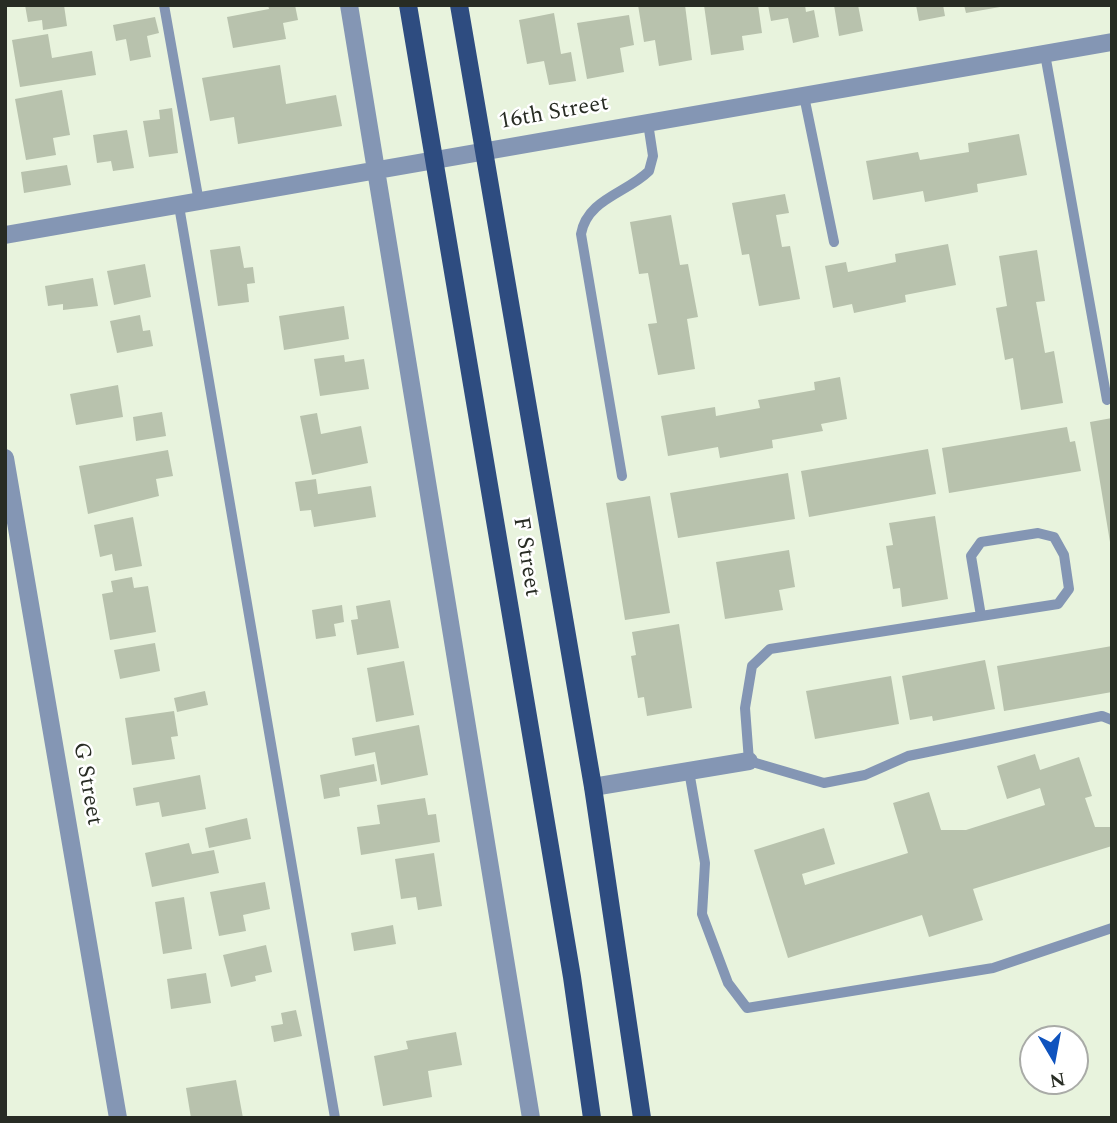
<!DOCTYPE html>
<style>
body{margin:0}
#map{position:relative;width:1117px;height:1123px;overflow:hidden;background:#e8f3dd;font-family:Spectral,serif}
canvas{display:block}
.frame{position:absolute;inset:0;border:7px solid #282c24;pointer-events:none}
.north{position:absolute;left:1019px;top:1025px;width:70px;height:70px;box-sizing:border-box;background:#fff;border:2px solid #a9aba7;border-radius:50%;rotate:170deg;font-size:19px;font-weight:700;line-height:28px;text-align:center;color:#282c24}
.north::after{content:'';display:block;margin:auto;width:24px;height:32px;background:#0f53be;clip-path:polygon(50% 0,100% 100%,50% 72%,0 100%)}
</style>
<div id="map">
<canvas width="1117" height="1123"></canvas>
<div class="frame"></div>
<div class="north">N</div>
</div>
<script>
const ctx = document.querySelector('canvas').getContext('2d');
ctx.lineJoin = 'round';
function paint(path, color) {
  ctx.fillStyle = color;
  ctx.fill(path, 'evenodd');
}
function trace(path, color, width, dash) {
  ctx.strokeStyle = color;
  ctx.lineWidth = width;
  ctx.lineCap = dash ? 'butt' : 'round';
  ctx.setLineDash(dash || []);
  ctx.stroke(path);
}
function write(font, color, halo, rows, align = 'center') {
  ctx.font = font + ' Spectral,serif';
  ctx.lineWidth = 5;
  ctx.setLineDash([]);
  ctx.textBaseline = 'middle';
  ctx.strokeStyle = halo;
  ctx.fillStyle = color;
  for (const [text, x, y, turn = 0] of rows) {
    ctx.save();
    ctx.translate(x, y);
    ctx.rotate((+turn || 0) * Math.PI / 180);
    ctx.textAlign = isNaN(turn) ? turn : align;
    if (halo) ctx.strokeText(text, 0, 0);
    ctx.fillText(text, 0, 0);
    ctx.restore();
  }
}
paint(new Path2D(`
 M25,5H64L67,26L43,30L42,20L28,22Z
 M268,5H295L298,20L283,23L286,39L233,48L227,17L269,9Z
 M638,5H685L692,60L659,66L655,40L644,42Z
 M704,5H758L762,33L742,36L744,50L711,55Z
 M768,5H805L806,12L814,10L819,37L793,43L788,18L771,21Z
 M834,5H858L863,31L839,36Z
 M916,5H943L945,16L919,21Z
 M964,5H1000V7L966,13Z
 M554,13L561,54L571,52L576,81L549,85L544,61L527,64L519,20Z
 M629,15L634,45L620,48L624,72L587,79L577,23Z
 M155,17L159,33L147,36L151,57L130,61L126,39L116,41L113,25Z
 M48,34L52,58L92,51L96,75L20,87L12,40Z
 M280,65L286,104L336,95L342,126L238,144L234,117L210,121L202,78Z
 M62,90L70,135L53,138L56,155L26,160L15,99Z
 M172,108L178,153L149,157L143,121L160,119L159,110Z
 M127,130L134,168L113,171L111,161L97,163L93,135Z
 M1019,134L1027,175L977,184L978,192L925,202L923,191L873,200L866,161L918,152L920,160L969,152L968,143Z
 M67,165L71,185L24,193L21,172Z
 M785,194L789,213L776,215L782,247L790,246L800,299L759,306L749,254L742,255L732,203Z
 M671,215L680,265L688,264L698,317L687,319L695,369L658,375L648,324L657,323L648,273L639,274L630,222Z
 M948,244L956,285L905,295L906,302L854,313L852,304L833,308L825,266L846,262L848,272L896,262L895,254Z
 M240,246L244,268L253,267L255,283L247,284L249,302L218,306L210,250Z
 M1037,250L1045,301L1036,302L1045,353L1054,351L1063,403L1021,410L1013,358L1005,360L996,308L1007,306L999,256Z
 M145,264L151,297L114,305L107,271Z
 M93,278L98,306L63,310V304L48,306L45,286Z
 M344,306L349,339L284,350L279,316Z
 M140,315L143,331L150,330L153,346L117,353L110,321Z
 M344,355L345,362L364,359L369,389L320,396L314,359Z
 M840,377L847,419L821,424L823,431L772,440L773,448L720,458L718,447L668,456L661,416L715,407L716,416L760,408L758,400L815,390L814,382Z
 M118,385L123,417L76,425L70,394Z
 M162,412L166,436L136,441L133,417Z
 M317,413L321,434L361,426L368,463L312,475L300,416Z
 M1112,418V542H1110L1090,422Z
 M1067,427L1070,442L1075,441L1081,471L949,493L942,448Z
 M928,449L936,494L809,517L801,471Z
 M168,450L173,476L156,479L159,496L88,514L79,466Z
 M788,473L795,519L678,538L670,493Z
 M316,479L318,494L371,486L376,517L314,527L311,510L300,511L295,482Z
 M650,496L670,613L625,620L606,503Z
 M935,516L948,599L902,607L900,588L893,589L886,546L893,545L889,523Z
 M133,517L142,566L115,571L112,554L100,557L94,525Z
 M789,550L795,587L779,590L783,610L725,619L716,562Z
 M132,577L134,588L148,586L156,632L110,640L102,594L113,592L111,581Z
 M390,600L399,648L357,655L351,620L358,619L356,606Z
 M342,605L344,622L334,624L336,636L316,639L312,610Z
 M679,624L692,708L647,716L644,697L638,698L631,656L636,655L632,632Z
 M155,643L160,671L120,679L114,650Z
 M1112,646V692L1004,711L997,666Z
 M985,660L995,709L933,721L932,716L910,720L902,676Z
 M404,661L414,715L376,722L367,668Z
 M891,676L899,724L815,739L806,691Z
 M205,691L208,705L177,712L174,698Z
 M174,711L178,736L171,737L175,759L132,765L125,718Z
 M419,725L428,775L381,785L375,752L355,756L352,738Z
 M1035,754L1040,770L1079,757L1092,796L1085,798L1095,827H1111L1112,846L973,889L983,920L929,937L922,915L788,958L754,850L824,828L835,864L802,874L805,885L908,853L893,803L929,792L941,830H966L1045,805L1040,788L1007,799L997,766Z
 M374,764L377,781L339,788L340,796L324,799L320,775Z
 M200,775L206,809L162,817L159,802L136,806L133,788Z
 M425,798L428,815L436,814L440,842L361,855L357,827L380,824L377,805Z
 M247,818L251,839L209,848L205,828Z
 M189,843L192,854L214,850L219,873L152,887L145,853Z
 M434,853L442,906L418,910L416,897L401,899L395,859Z
 M265,882L270,909L243,915L246,931L219,936L210,892Z
 M184,897L192,949L163,954L155,902Z
 M393,925L396,944L354,951L351,933Z
 M266,945L272,972L255,976L256,981L231,987L223,955Z
 M206,973L211,1003L171,1009L167,979Z
 M296,1010L302,1036L274,1042L271,1026L283,1024L281,1013Z
 M456,1032L462,1065L428,1071L432,1097L383,1106L374,1056L408,1049L406,1041Z
 M236,1080L243,1118H191L186,1088Z`), '#b8c2ad');
trace(new Path2D(`
 M164,5L199,202
 M1045,54L1107,400
 M804,96L834,242
 M179,206L335,1118
 M622,476L581,234C587,199 627,193 649,171L653,156L648,123
 M981,616L971,556L981,542L1038,533L1054,537L1064,555L1069,589L1058,604L770,649L752,666L745,708L749,761L824,783L865,775L908,756L1102,716L1112,720
 M689,771L705,863L702,914L728,983L747,1008L993,968L1112,928`), '#8496b4', 10);
trace(new Path2D(`
 M349,5L531,1118
 M5,235L1112,42
 M5,458L118,1118
 M593,787L749,761`), '#8496b4', 18);
trace(new Path2D(`
 M408,5L572,977L592,1118
 M459,5L593,787L642,1118`), '#2e4c80', 18);
write('23px', '#282c24', '#fff', [
 ["16th Street",554,114,-10],
 ["F Street",525,557,81],
 ["G Street",86,784,80]
]);
</script>
